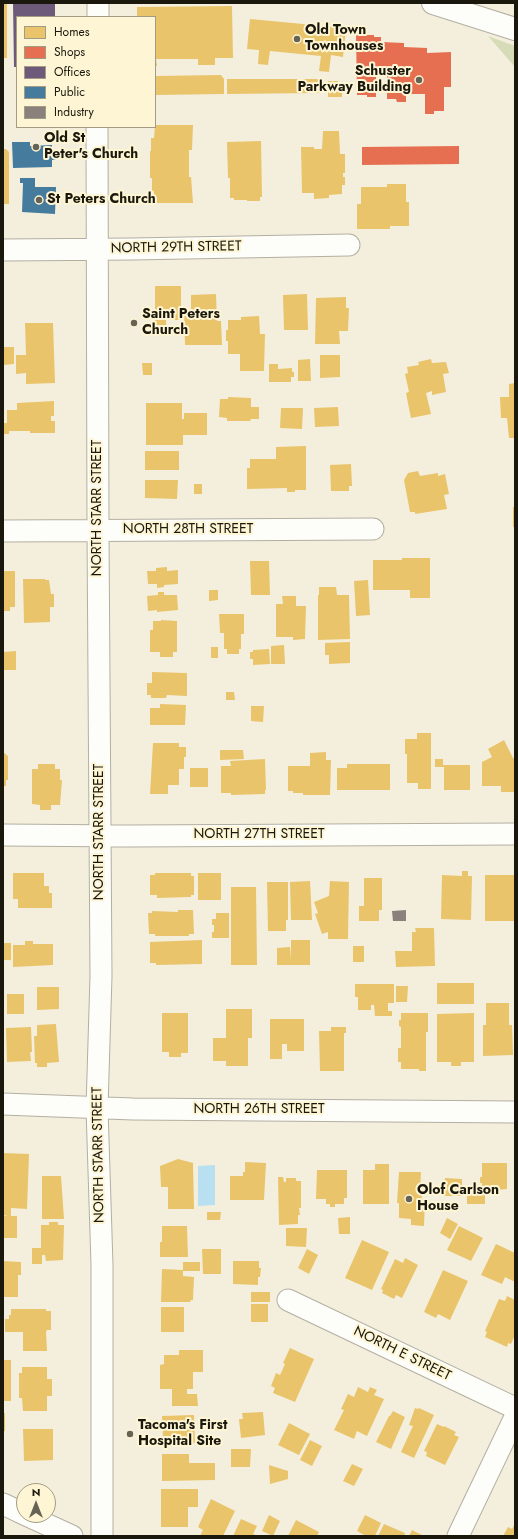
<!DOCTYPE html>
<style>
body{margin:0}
#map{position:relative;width:518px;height:1539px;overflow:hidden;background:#f4efdd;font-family:Jost,sans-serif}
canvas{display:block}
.frame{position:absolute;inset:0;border:4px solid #1a170c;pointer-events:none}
.legend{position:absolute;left:16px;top:16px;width:140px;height:112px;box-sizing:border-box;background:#fdf5d4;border:1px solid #a29c84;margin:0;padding:5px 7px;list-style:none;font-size:12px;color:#1a170c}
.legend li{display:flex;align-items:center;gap:8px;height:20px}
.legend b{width:20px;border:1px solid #a29c84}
.north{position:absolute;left:16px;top:1483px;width:40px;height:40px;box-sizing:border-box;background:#fdf5d4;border:1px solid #a29c84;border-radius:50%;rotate:0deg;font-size:11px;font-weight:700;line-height:16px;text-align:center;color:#1a170c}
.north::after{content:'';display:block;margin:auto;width:14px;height:18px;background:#666355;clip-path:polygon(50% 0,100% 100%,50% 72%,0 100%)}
</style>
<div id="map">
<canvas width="518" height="1539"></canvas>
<div class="frame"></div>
<ul class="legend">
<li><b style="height:11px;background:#e9c46a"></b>Homes</li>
<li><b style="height:11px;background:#e76f51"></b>Shops</li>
<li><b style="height:11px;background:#6d597a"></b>Offices</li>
<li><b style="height:11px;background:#457b9d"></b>Public</li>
<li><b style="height:11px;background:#8a817c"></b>Industry</li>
</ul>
<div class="north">N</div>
</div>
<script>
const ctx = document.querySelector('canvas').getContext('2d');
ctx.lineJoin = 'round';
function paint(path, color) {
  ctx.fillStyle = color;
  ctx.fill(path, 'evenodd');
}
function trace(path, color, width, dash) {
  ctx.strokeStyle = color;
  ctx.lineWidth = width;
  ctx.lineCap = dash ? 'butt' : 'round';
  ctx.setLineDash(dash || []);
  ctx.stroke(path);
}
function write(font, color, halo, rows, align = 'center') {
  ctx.font = font + ' Jost,sans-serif';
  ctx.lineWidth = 4;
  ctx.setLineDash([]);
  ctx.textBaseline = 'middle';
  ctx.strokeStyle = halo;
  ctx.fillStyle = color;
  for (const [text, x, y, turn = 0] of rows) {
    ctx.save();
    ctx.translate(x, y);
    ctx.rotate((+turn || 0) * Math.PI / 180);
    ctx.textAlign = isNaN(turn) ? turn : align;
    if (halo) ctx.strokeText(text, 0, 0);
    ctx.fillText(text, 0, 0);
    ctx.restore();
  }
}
paint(new Path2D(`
 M488,36L515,46V67Z`), '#d6dcb7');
paint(new Path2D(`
 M215,1165V1205L198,1206V1166Z`), '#b8e0f0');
paint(new Path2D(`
 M3,4H7V58H3Z
 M232,6L233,58H215V65H198V59H156L157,66H155V17H137V7Z
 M250,19L346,28L343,57L331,55L329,72L319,71L321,56L270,51L268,65L258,64L259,50L247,49Z
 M221,75L224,79V94L155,95V76Z
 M227,79H320V93L227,94Z
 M328,81H338V84H342V97H328Z
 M155,125H193L192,150H189V177H191L193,203H154V191H152V178H150V151H151V138H154Z
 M323,131H339L340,154H345V173H343V177H345V185H342V194L329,195V198L314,199V193H302L301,147H314V149H322Z
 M261,141L262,197H260V201H247V200H234V198H230V178H228L227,142Z
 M3,149H6L9,152V204H3Z
 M387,184H406V202H409V226H390V229H357V204H361V187H387Z
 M155,286H181V320H166V325H155Z
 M216,294L217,321H221L222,345H185L184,311H191V295Z
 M307,294L308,330H284L283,295Z
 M346,297V308H349L348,331H339L340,344H315L316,298Z
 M259,316L260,334H265L264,371H240V354H228V341H226V330H228V320H241V317Z
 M25,323H53L55,383L26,384V373L16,374V355H26Z
 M3,347H14V364L3,365Z
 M320,355H340V377L320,378Z
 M310,359L311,381H298V360Z
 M431,359L432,363L446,362L449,373L443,374L446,392L432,395V391L426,393L431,414L411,418L406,393L409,392L405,374L408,373L407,367L419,365L418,362Z
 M142,363H152V375H143Z
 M269,364H278V369L292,368V372H294V377H291V382H269Z
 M515,383V438H509L507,418H501L500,397H509V384Z
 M228,397L251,398V407H259V419H251L250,421H227V418L219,417L220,399H228Z
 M54,401V416H51V421H55V433H30V431H9V434H3V423H7V410H17V403Z
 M146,403H182V419H184V413H207V435H183V445H146Z
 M338,407L339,426L315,427L314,408Z
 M281,408H303L302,429L280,428Z
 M306,446V490H295V492H287V488L247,489V468H250V459H276V447Z
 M145,451H179V470H145Z
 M351,464L352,486H349V491H331L330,465Z
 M418,471L420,476L438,473V476L445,474L449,494L444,495L447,509L415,514V512H410L404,480L408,473Z
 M145,480H178L177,499L145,498Z
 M194,484H202V494H194Z
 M513,507H515V527H513Z
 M402,558H430V598H410V590H373V560H402Z
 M250,561H269L270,595H251Z
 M167,567V571L178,570V584L164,585V587L157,588V584H148L147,571H156V568Z
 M3,571H15V607H10V611H3Z
 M23,579H45V580H49L51,594H54V607H50V622L24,623Z
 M368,580L370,615L356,616L354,581Z
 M319,587H336L337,595H349L350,639L318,640V595H319Z
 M209,590H218V600L209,601Z
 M158,592H164V595H177L178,610L157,612V610L148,611L147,596L158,595Z
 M282,596H296V606H306L305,639L293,640V637H276V604H283Z
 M219,614H244V634H241V649H239V654H227V649H224V633H220Z
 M161,620L177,621V652H173V657H160V652H150V630H153V621H161Z
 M350,642V663L329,664V655H325V643Z
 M284,645L285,664H271V646Z
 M211,647H218V658H211Z
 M269,649L270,664L253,665V659H250V652H253V650Z
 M16,651V670H3V652Z
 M152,672L187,673V696L167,695L166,698H151V695H147V683H152Z
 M226,692H234L235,700H226Z
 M160,704L186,705L185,725H150V708H160Z
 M251,706H264L263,722L251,721Z
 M417,733H431V789H418V783H407V754H405V739H417Z
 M504,740L513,758H515V792H501V786H482V762L492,757L488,749Z
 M153,743H179V747H186V757H184V769H179V785H168V794H150Z
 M220,750H243L244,759L220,760Z
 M3,752L8,756V780H6V786H3Z
 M326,752V760H331L330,795H303V793H293V791H288V766H310V753Z
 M265,759L266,790H265V794L231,795V793H221V766H231L230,761Z
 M435,759H443V765H470V790H444V767H435Z
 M38,764H55V769H60V780H62L60,805H51V810H40V805L32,804V769H38Z
 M347,764H390V790H337V768H347Z
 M190,768H208V787H190Z
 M462,871H468V876H472L471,920L441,919L442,875L462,876Z
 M13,873H44V886H49V893H52V908H18V899H13Z
 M155,873H191V876H194V895H191V897L157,898V895H150V875H155Z
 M198,873H221V900H198Z
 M485,875H514V921H485Z
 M364,878H382V910H379V921H359V906H364Z
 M310,881L312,920H291L290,882Z
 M330,881L349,882L348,939H328V932L322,934L315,914L318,913L314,902L329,896Z
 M267,882H288V920H286V931H268Z
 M231,887H256L257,965H231Z
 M178,910H193L194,934H189V936H155V934H149L148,913H152V911L178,912Z
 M216,913H229V938H212V932H214V925H212V919H216Z
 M415,928H434L435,966L396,967L395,951H412V932H416Z
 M202,940V964L156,965V963H150V942Z
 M291,940H310V965H277V948L290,947L291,960Z
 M25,941H33V944H53V965L13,967V945H25Z
 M3,943H11V960H3Z
 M353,946H364V962H353Z
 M437,983H474V1004H437Z
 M355,984H394V1003H388V1011H392V1016H375L374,1005H371V1010H358V997H355Z
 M396,986H408L407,1002H396Z
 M37,987H59V1009L37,1010Z
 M7,994H24V1014H7Z
 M486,1003H509V1025H512L513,1055L483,1056V1025H486Z
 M226,1009H252V1038H248V1066H226V1061H213V1038H226Z
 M162,1013H188V1053H181V1057H169V1052H162Z
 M401,1013H428V1032H426V1071H419V1069H401V1062H398V1048H401V1027L399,1026V1020H401Z
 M474,1013V1062H461V1066H451V1062H437V1014Z
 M270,1019H304V1051H287V1044H282V1059H270Z
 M56,1024L59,1062L47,1063V1067H37V1063H35L34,1036H37V1025Z
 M31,1027L32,1052H30L31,1061L7,1062L6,1028Z
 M331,1027H346V1033H344V1071H320L319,1031H331Z
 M3,1153L29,1154L27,1209L11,1208V1216H17V1238H3V1216L8,1215H3Z
 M178,1159L193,1163L194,1209H168V1187H161L160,1166Z
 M245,1162L266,1163L264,1200H230V1176H243V1172H245Z
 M482,1163H507V1189L485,1191V1204H467V1188H482V1183H480V1177H482Z
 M375,1164H389V1204H363V1170H375Z
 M317,1170H347V1198H344V1204H335V1207H330V1204H326V1199H316Z
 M399,1172H421L420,1190H423L421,1201H425L424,1226L411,1225V1219L399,1218V1203H397Z
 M42,1176H61L64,1219H42Z
 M278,1177H283L284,1182H286V1178H296V1181H301V1208H299L300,1215H298V1224L279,1225Z
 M445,1178L462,1179V1196H444Z
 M207,1212H221L220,1220H207Z
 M350,1217V1234H339L338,1218Z
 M447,1218L458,1224L450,1239L440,1233Z
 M49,1222H58V1225H64L63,1260L46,1261L45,1255H42V1264H32V1248H41V1225H49Z
 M162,1226H187L188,1257H160V1242H162Z
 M459,1226L483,1238L471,1261L447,1250Z
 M286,1228H307L306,1247L286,1246Z
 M362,1240L389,1252L372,1290L345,1278Z
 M496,1244L515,1253V1282L505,1277L502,1284L481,1275Z
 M202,1249H221V1274H203Z
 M307,1249L318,1255L309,1274L298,1268Z
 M405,1258L418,1265L402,1298L396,1295L394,1299L382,1293L383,1290L381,1289L395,1259L403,1263Z
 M3,1261L21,1262V1275H18V1297H3Z
 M233,1261H259V1268H261L260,1277H258V1285L233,1284Z
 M183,1262H200V1271H183Z
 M162,1269L183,1270V1276L194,1277L193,1300H191L190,1302H161Z
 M443,1270L468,1281L450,1320L438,1314L436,1318L424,1312Z
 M251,1292H270V1302H251Z
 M507,1296L515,1300V1335L511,1344L508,1343L507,1347L485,1337L487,1332L485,1331L499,1299L505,1301Z
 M251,1304H268V1322H251Z
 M161,1307H184V1332H161Z
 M11,1309H46V1311H51V1330H47L46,1332L47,1351H23V1332H5V1319H9V1315H11Z
 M290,1348L314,1359L295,1402L273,1393L275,1388L271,1386L276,1373L280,1375L285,1364L283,1363Z
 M179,1350H203V1372H193V1389H187V1394H197L198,1406H172V1389H160V1365L164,1364V1355H179Z
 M3,1360H11V1401H3Z
 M22,1367H47V1379H52V1396H47V1411H23L22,1398H19V1373H22Z
 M358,1387L368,1392L370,1387L377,1390L374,1395L384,1399L367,1436L357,1431L354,1439L334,1430L344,1410L341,1409L348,1394L354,1397Z
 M415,1408L418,1409L419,1408L434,1415L414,1458L401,1452L413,1426L409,1425Z
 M393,1411L405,1417L391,1449L376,1442L389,1416H390Z
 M263,1412L265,1435L241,1438L239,1419H243L242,1413Z
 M3,1413H5V1431H3Z
 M194,1415L195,1443L167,1444L166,1439H163L162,1416Z
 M289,1423L310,1434L299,1455L278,1445Z
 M437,1424L444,1427V1426L456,1432L454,1435L459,1437L445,1465L426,1456L427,1452L424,1451Z
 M23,1429H53V1460L24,1461Z
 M310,1440L322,1446L312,1466L300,1460Z
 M231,1449H251L250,1467H231Z
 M162,1454H189V1463H215V1480L162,1481Z
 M352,1464L363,1469L354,1486L343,1481Z
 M269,1465L288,1471V1479L270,1484Z
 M161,1489H198V1507H188V1527H161Z
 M211,1499L235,1511L223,1536H200L203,1530L198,1527Z
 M269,1515L280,1521L273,1536L262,1531Z
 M365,1515L381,1523L375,1536H366L357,1531Z
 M241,1519L257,1526L253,1534L258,1536H233Z
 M296,1520L319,1532L317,1536H288Z
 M384,1524L405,1533L404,1536H378Z
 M515,1524V1536H503L508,1527L512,1529Z
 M412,1530L424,1536H409Z`), '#e9c46a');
paint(new Path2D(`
 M356,35H374V37H381V42L404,43V47L427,48V53L451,52V87H444V111H434V114H425V94H406V102H397L396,99H387V72H376V97H367V95H357Z
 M459,146V164L362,165V147Z`), '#e76f51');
paint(new Path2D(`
 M13,3H55V17H17V67H14Z`), '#6d597a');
paint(new Path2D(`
 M12,142H30V146L52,145V152L56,151L57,160H52V167L13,168Z
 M20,178H35V187H56L55,214L22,212L23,183H20Z`), '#457b9d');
paint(new Path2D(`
 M406,910V921H393L392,911Z`), '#8a817c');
const minor = new Path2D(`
 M98,17V3
 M97,127L98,531L101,976L97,1108L102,1265V1536
 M3,250L132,249L349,245
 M3,531L373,529
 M3,835L130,836L515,834
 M3,1104L133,1109L515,1112
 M288,1300L515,1408
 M3,1504L24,1514
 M26,1515L72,1536
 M458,1536L515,1417`);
const major = new Path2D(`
 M433,3L515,29`);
trace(minor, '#b3afa1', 23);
trace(major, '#b3afa1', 24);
trace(minor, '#fdfdfa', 21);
trace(major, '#fdfdfa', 22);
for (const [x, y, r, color] of [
 [297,39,4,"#666355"],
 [419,80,4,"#666355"],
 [36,147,4,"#666355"],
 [39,200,4,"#666355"],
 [134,323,4,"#666355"],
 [409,1199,4,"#666355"],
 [130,1434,4,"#666355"]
]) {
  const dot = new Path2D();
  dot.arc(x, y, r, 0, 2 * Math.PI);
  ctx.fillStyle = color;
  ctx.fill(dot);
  trace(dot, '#fdf5d4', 1.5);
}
write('bold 14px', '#1a170c', '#fdf5d4', [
 ["Old Town",305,31],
 ["Townhouses",305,47],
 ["Schuster",411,72,"right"],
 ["Parkway Building",411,88,"right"],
 ["Old St",44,139],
 ["Peter's Church",44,155],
 ["St Peters Church",47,200],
 ["Saint Peters",142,315],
 ["Church",142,331],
 ["Olof Carlson",417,1191],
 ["House",417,1207],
 ["Tacoma's First",138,1426],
 ["Hospital Site",138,1442]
], 'left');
write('14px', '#1a170c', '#fdf5d4', [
 ["NORTH 29TH STREET",176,248,-1],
 ["NORTH STARR STREET",98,508,-90],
 ["NORTH 28TH STREET",188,530],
 ["NORTH STARR STREET",100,832,-90],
 ["NORTH 27TH STREET",259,835],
 ["NORTH 26TH STREET",259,1110],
 ["NORTH STARR STREET",99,1155,-91],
 ["NORTH E STREET",402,1354,26]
]);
</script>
